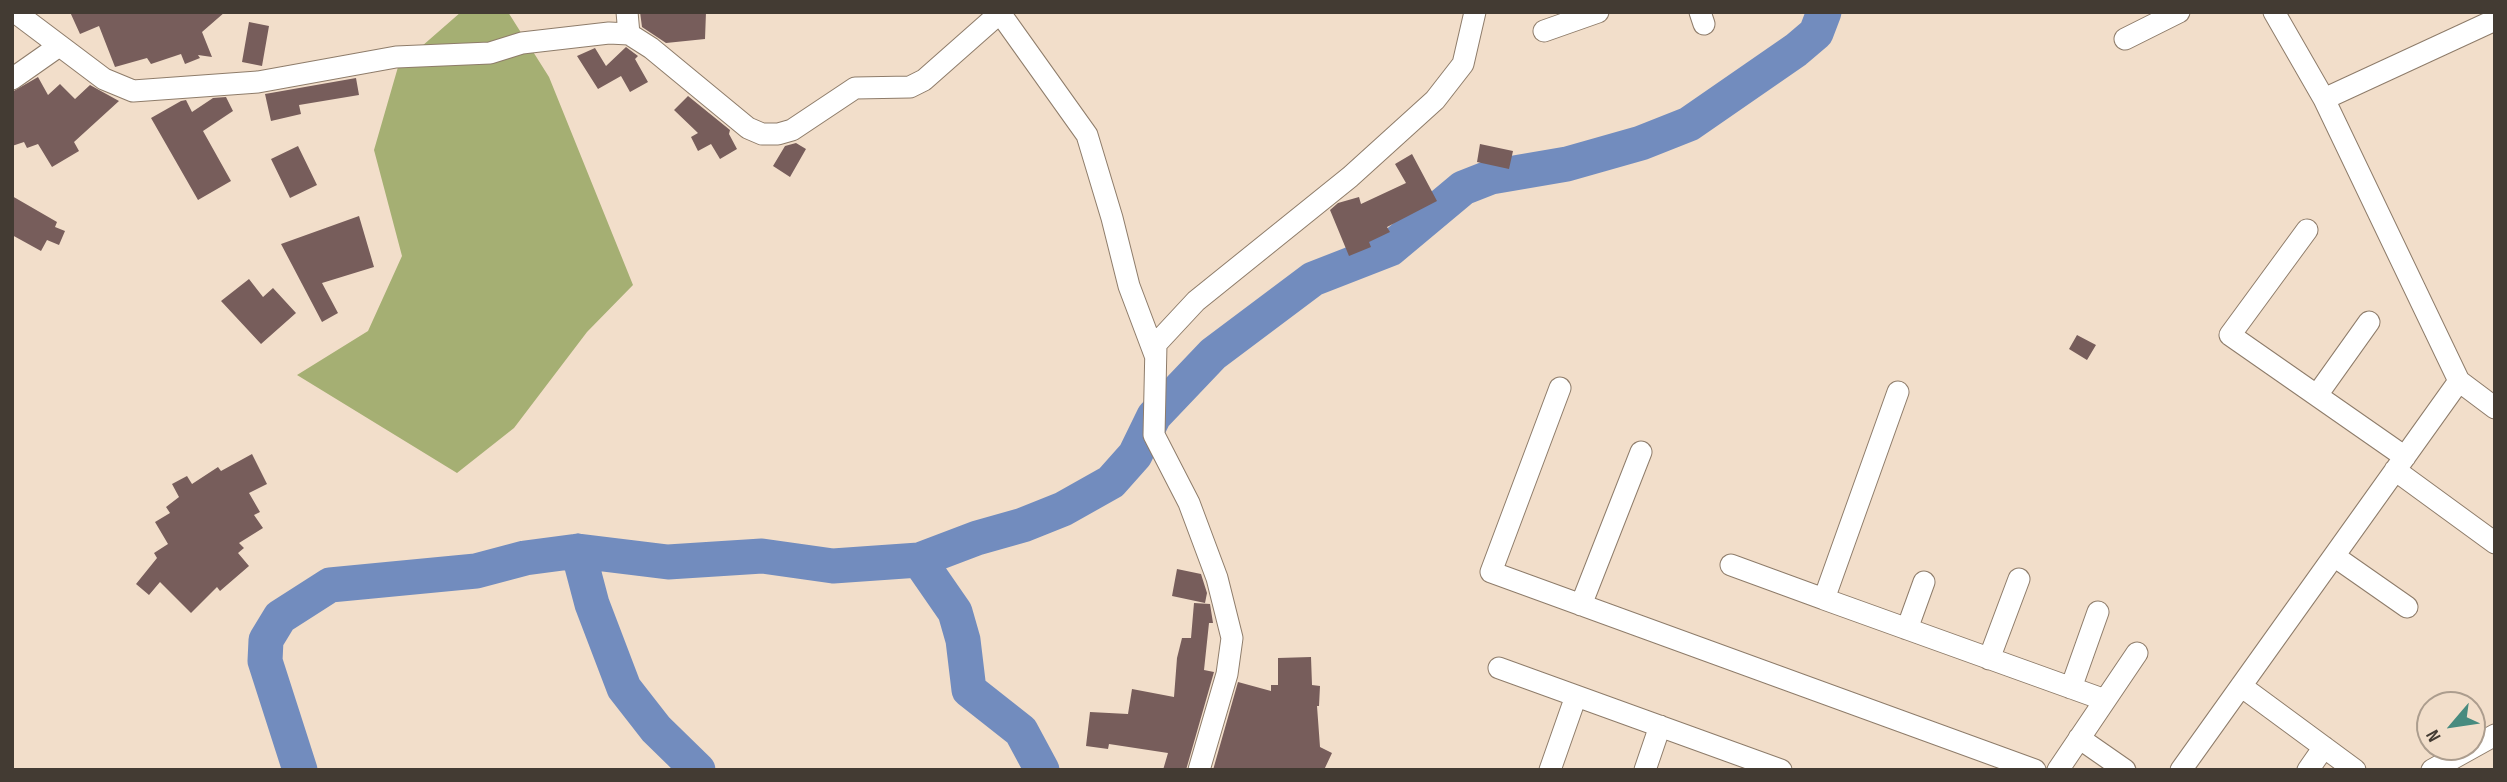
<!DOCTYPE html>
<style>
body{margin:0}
#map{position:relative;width:2507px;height:782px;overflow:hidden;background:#f2deca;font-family:"Sofia Sans Condensed",sans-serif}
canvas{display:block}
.frame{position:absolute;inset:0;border:14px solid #433b33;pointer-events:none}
.north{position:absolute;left:2416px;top:691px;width:70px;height:70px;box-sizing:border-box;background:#f2deca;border:2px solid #ac9d8e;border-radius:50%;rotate:241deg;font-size:19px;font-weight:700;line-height:28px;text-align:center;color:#433b33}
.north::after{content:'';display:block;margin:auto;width:24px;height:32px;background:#488b7f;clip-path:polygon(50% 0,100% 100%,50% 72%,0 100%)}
</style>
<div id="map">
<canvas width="2507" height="782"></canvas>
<div class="frame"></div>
<div class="north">N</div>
</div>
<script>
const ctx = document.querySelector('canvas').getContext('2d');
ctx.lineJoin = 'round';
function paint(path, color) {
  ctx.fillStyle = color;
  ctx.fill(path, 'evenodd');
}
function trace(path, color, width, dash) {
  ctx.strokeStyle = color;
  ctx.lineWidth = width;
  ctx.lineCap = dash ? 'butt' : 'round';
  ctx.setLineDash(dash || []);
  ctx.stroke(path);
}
paint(new Path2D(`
 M461,12H508L549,77L633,285L587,332L514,428L457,473L297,375L368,331L402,256L374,150L398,67Z`), '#a5af73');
trace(new Path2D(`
 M578,551L592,604L624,688L656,729L698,770
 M919,560L955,612L963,640L969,690L1021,731L1042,770
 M300,770L265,661L266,640L280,617L330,585L476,571L525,558L578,551L668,562L762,556L833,566L919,560L977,538L1023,525L1063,509L1111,482L1135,455L1154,416L1213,354L1313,279L1390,249L1463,188L1491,177L1567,164L1641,143L1689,124L1796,50L1816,33L1824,12`), '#728cbe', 35);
paint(new Path2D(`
 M70,12H225L202,32L212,57L198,55L200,58L185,64L181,54L151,64L147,58L115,67L99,26L80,34Z
 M640,12H706L705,39L666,43L642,27Z
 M249,22L269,26L262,66L242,62Z
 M626,47L638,56L635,59L648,82L630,92L621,76L598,89L577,56L595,48L606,66Z
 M38,77L48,95L60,84L75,99L90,85L119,101L74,142L79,151L52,167L38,144L27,148L24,142L12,146V92Z
 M356,78L359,95L299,105L301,114L271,121L265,94Z
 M688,96L730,130L729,134L737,149L720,159L711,144L698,151L691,137L698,133L674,110Z
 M226,97L233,111L203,131L231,181L198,200L151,118L181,101L186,100L192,112L213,98Z
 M796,143L806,149L790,177L773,166L785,146Z
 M1480,144L1513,151L1509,169L1477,162Z
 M298,146L317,185L290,198L271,159Z
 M1412,154L1437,201L1387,227L1390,232L1369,242L1371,247L1349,256L1330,210L1338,203L1359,197L1361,204L1406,183L1395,164Z
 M12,196L57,222L55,227L65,231L59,245L47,240L41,251L12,235Z
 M359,216L374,267L322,283L338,313L322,322L281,244Z
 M249,279L263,297L273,288L296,313L261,344L221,301Z
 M2077,335L2096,345L2087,360L2069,349Z
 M252,454L267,484L249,493L260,512L254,515L263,528L239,543L244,548L238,553L249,566L220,591L217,587L191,613L160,582L149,595L136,584L157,558L154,553L168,544L155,522L170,513L166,507L179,497L172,484L187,476L192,484L218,467L221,471Z
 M1177,569L1201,574L1207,593L1205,603L1172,596Z
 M1194,603L1210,604L1213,623H1209L1204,670L1214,672L1186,770H1163L1168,753L1109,744L1108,749L1086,746L1090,712L1128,714L1132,689L1174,697L1177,658L1182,638H1191Z
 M1311,657L1312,685L1320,686L1319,706H1317L1320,747L1332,753L1324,770H1213L1238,682L1271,691V685H1278V658Z`), '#775d5b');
const street = new Path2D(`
 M15,12L104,79L133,91L258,82L396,57L490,53L522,43L609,33L629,34L651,48L748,128L762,134H778L792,130L855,88L910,87L924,80L1001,12
 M627,12L629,34
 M1700,12L1704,24
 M2274,12L2324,99L2495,20
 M1000,13L1087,135L1112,218L1129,286L1155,355
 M1544,31L1598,12
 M2125,39L2179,12
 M12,79L59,46
 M2307,230L2230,335L2405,457
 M2459,381L2495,408
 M1560,388L1491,572L2035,770
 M1898,392L1824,599L2105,700
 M2317,395L2369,322
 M2395,470L2495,543
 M2334,556L2407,607
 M1731,565L1824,599
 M1581,605L1641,452
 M1907,629L1924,582
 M1989,659L2019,579
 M1499,668L1781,770
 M2241,686L2355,770
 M2071,688L2098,612
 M2079,738L2125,770
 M1199,770L1227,674L1232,638L1217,578L1189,503L1154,435L1156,344L1196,301L1350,177L1435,100L1463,64L1475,12
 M1550,770L1576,696
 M1645,770L1660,726
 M2058,770L2137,653
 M2181,770L2459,381L2324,99
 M2308,770L2324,747
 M2432,770L2495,735`);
trace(street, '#8e7c6a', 23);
trace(street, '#fff', 21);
</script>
